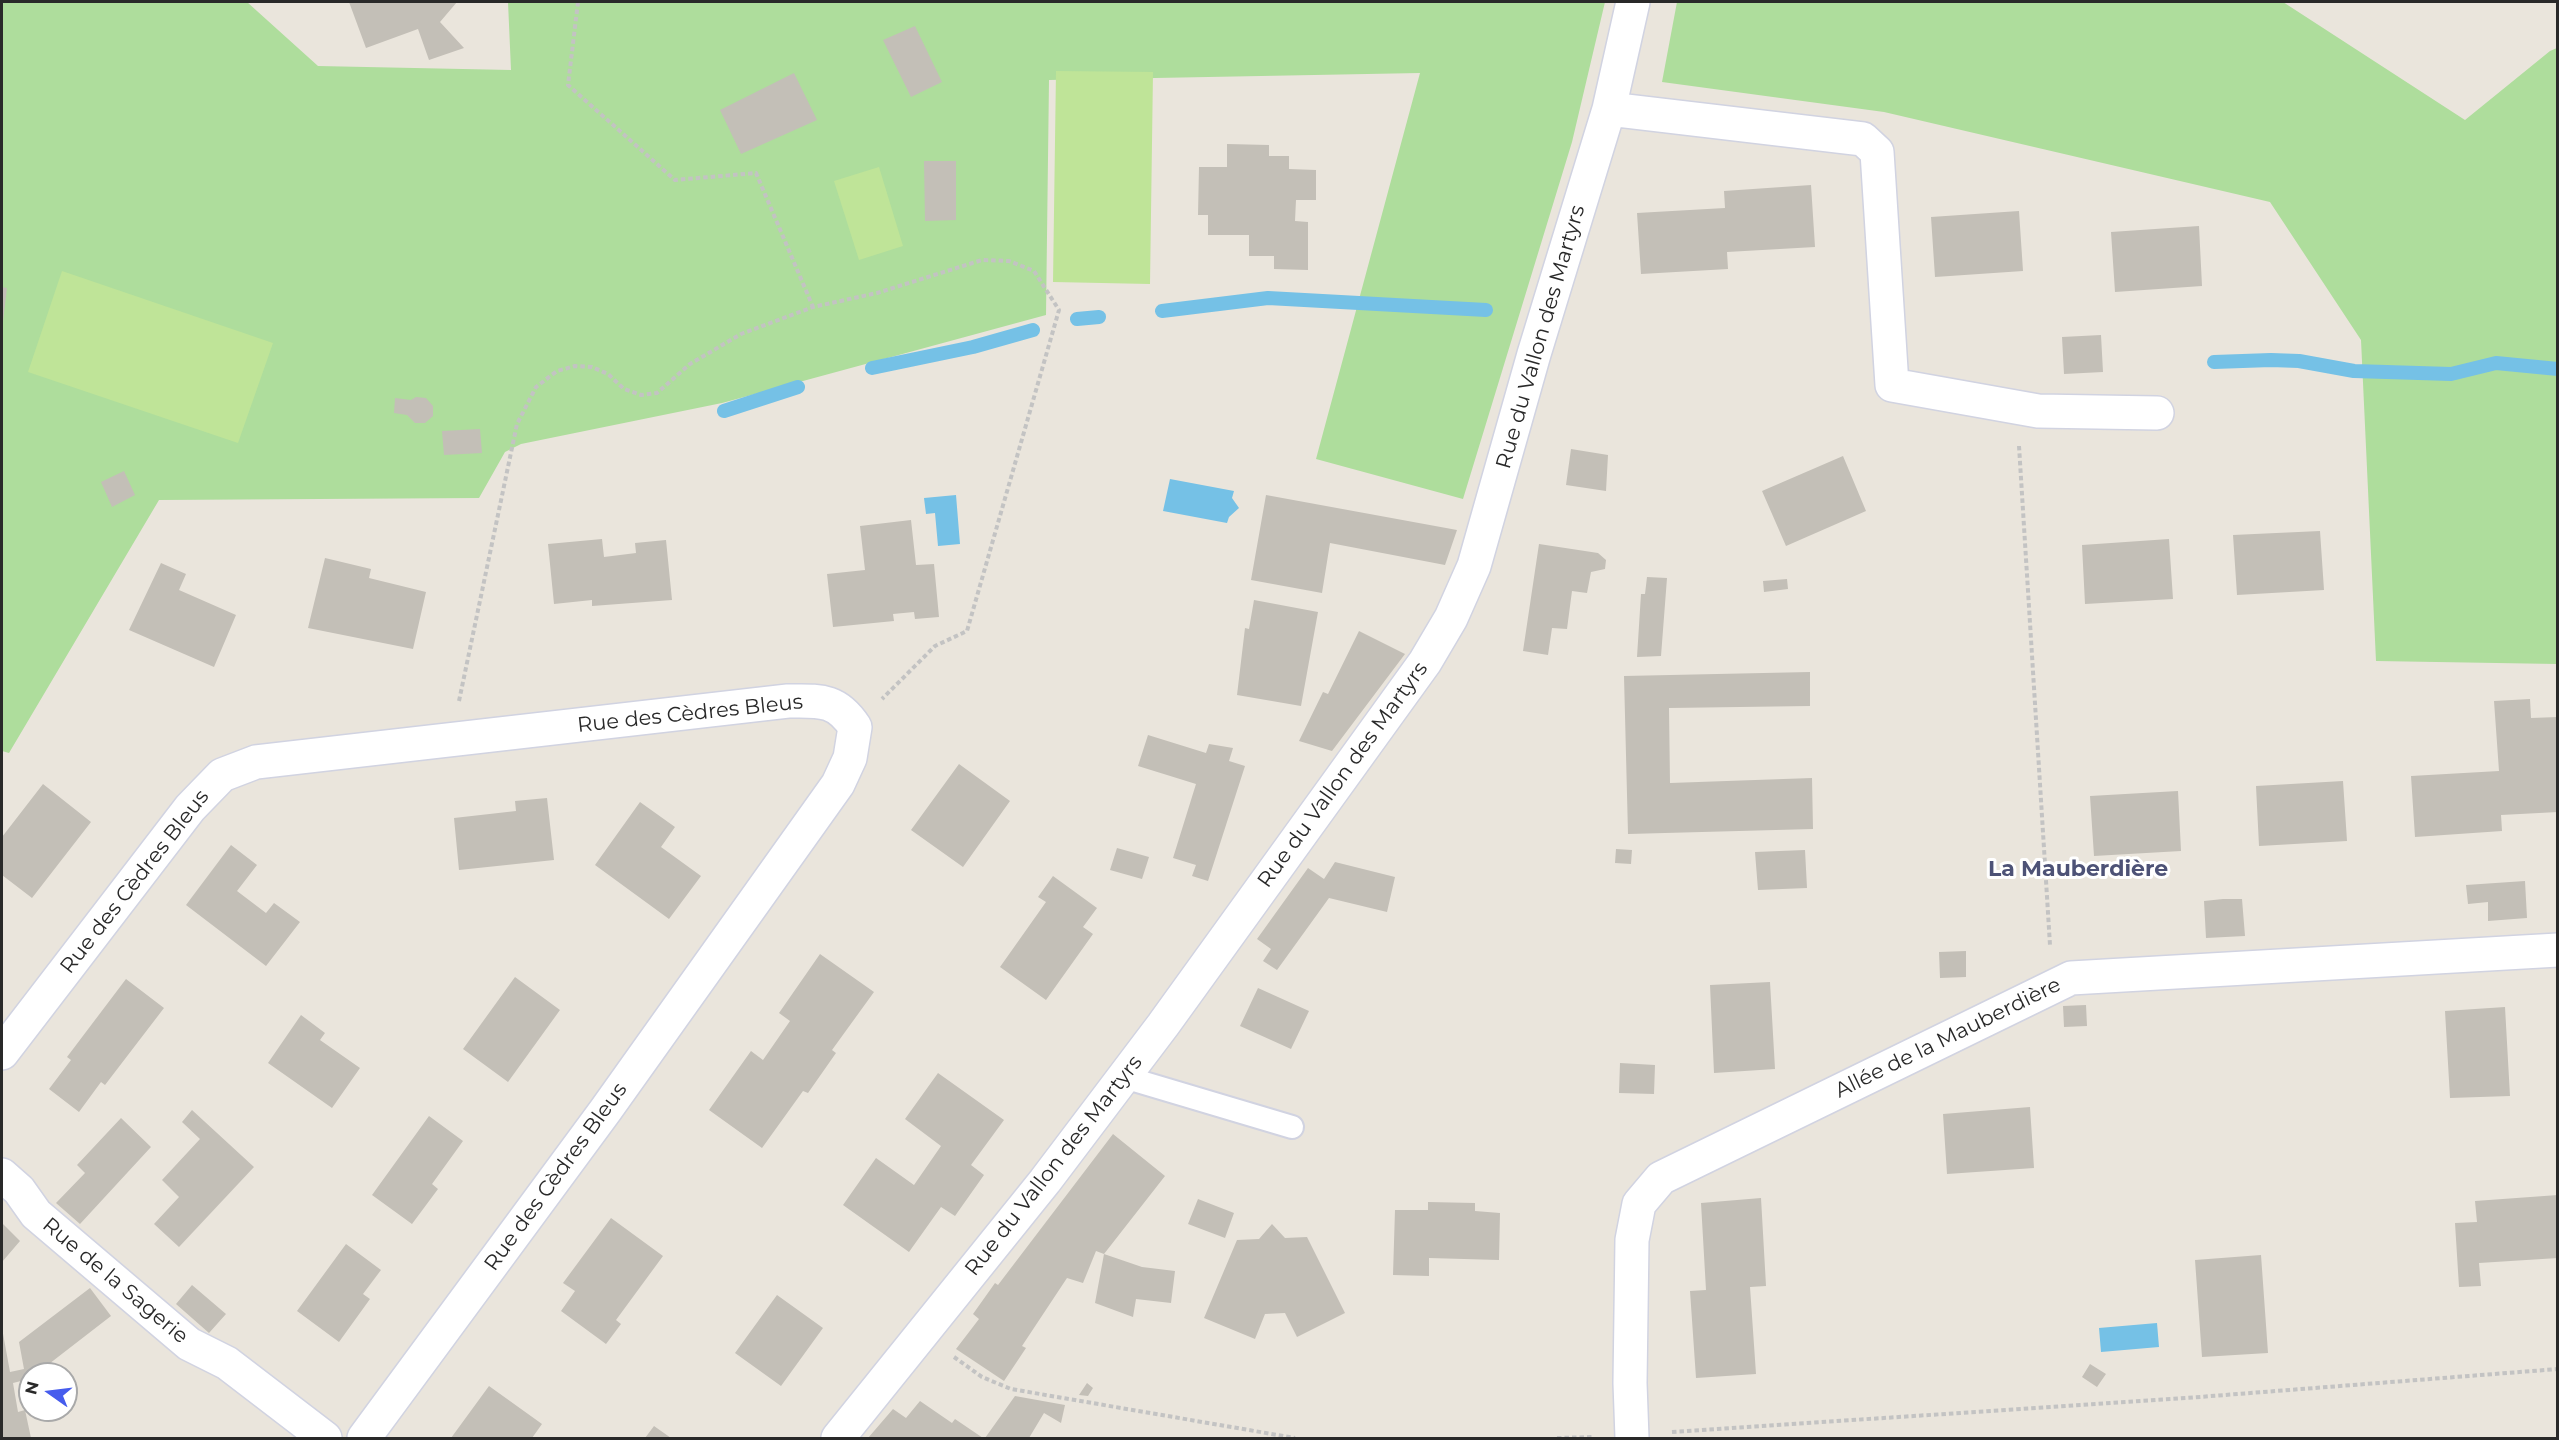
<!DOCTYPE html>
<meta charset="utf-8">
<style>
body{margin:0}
#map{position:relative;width:2559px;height:1440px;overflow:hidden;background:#eae5dc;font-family:Montserrat,sans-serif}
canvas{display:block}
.frame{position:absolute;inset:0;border:3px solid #292929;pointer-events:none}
.north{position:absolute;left:18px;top:1362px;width:60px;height:60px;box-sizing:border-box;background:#fff;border:2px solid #a9a9a9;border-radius:50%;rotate:284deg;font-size:16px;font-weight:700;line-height:24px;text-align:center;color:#292929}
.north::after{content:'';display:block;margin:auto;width:21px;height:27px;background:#465ced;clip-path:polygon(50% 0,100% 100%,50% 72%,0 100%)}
</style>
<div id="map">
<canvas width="2559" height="1440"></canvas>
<div class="frame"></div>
<div class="north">N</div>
</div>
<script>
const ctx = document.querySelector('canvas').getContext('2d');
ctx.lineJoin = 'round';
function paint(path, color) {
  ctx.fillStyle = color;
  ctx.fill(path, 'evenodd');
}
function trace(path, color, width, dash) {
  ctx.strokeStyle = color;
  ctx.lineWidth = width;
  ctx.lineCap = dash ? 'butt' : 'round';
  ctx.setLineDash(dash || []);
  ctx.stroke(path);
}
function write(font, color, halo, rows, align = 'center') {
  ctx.font = font + ' Montserrat,sans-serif';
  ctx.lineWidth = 6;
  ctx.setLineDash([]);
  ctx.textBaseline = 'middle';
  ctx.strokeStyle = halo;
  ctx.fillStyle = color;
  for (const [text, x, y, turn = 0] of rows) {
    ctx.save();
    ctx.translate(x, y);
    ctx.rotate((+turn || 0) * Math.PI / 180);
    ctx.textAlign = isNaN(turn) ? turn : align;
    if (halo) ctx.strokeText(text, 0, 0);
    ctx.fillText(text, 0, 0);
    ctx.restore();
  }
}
paint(new Path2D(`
 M2,2H247L318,66L511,70L508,2H1605L1572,142L1463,499L1316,459L1420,73L1049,80L1046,315L722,403L521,444L505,452L479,498L159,500L9,753L2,751Z
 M1677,2H2283L2465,120L2550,51L2557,48V664L2376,661L2361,340L2270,202L1884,112L1662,82Z`), '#aedd9c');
paint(new Path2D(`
 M1056,71L1153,72L1150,284L1053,282Z
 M879,167L903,246L859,260L834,181Z
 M62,271L273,343L238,443L28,372Z`), '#bfe498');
paint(new Path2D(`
 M1170,479L1234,491L1232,498L1239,508L1229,517L1227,523L1163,511Z
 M956,495L960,544L938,546L935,513L926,514L924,498Z
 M2157,1323L2159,1347L2101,1352L2099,1328Z`), '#75c1e6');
trace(new Path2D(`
 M1162,311L1268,298L1486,310
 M1077,319L1099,317
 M2214,362L2271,360L2299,361L2354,371L2451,374L2496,363L2558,369
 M872,368L973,347L1033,330
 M724,411L798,387`), '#75c1e6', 14);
paint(new Path2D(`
 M349,2H457L440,22L464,48L429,60L418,29L366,48Z
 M915,26L942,82L911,97L883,40Z
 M794,73L817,120L741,154L720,110Z
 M1227,144L1269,145V156H1289V169L1316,170V200H1296L1295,221L1308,222V270L1274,269V256H1249V235H1208V215H1198L1199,167H1227Z
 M924,161H956V220L925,221Z
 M1811,185L1815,247L1727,252L1728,269L1641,274L1637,213L1725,208L1724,191Z
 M2019,211L2023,271L1935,277L1931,217Z
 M2199,226L2202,286L2115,292L2111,232Z
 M2,287L7,288L3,322H2Z
 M2101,335L2103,372L2064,374L2062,337Z
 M416,397L426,398L433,406V416L425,423H415L407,415L394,413L395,398L411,400Z
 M480,429L482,453L444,455L442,431Z
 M1571,449L1608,455L1606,491L1566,485Z
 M1843,456L1866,511L1786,546L1762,491Z
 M124,471L135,495L112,507L101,482Z
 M1266,495L1457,530L1445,565L1330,543L1322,593L1251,580Z
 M911,520L916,565L934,564L939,617L915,619L914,612L893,614L894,621L833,627L827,574L865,570L860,526Z
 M2320,531L2324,590L2237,595L2233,535Z
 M602,539L604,557L636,553L635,543L666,540L672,600L592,606V600L554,604L548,544Z
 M2169,539L2173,599L2085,604L2082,545Z
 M1539,544L1598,553L1606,560L1605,569L1591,572L1587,593L1572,591L1567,629L1552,628L1548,655L1523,651Z
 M325,558L371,569L369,578L426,592L413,649L308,628Z
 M161,563L186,574L179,590L236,615L214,667L129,630Z
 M1647,577L1667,578L1661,656L1637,657L1641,594H1645Z
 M1787,579L1788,589L1764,592L1763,581Z
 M1254,600L1318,612L1301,706L1237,695L1245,628L1249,629Z
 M1359,631L1405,654L1332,751L1299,741L1323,692L1328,694Z
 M1810,672V706L1669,708L1670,783L1812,778L1813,829L1628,834L1624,676Z
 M2530,699L2531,718L2558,717V812L2501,815L2502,831L2415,837L2411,776L2499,771L2494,701Z
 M1148,735L1206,753L1209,744L1233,748L1229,761L1245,766L1208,881L1192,876L1196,865L1173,858L1196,784L1138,766Z
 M959,764L1010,801L963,867L911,830Z
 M2343,781L2347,841L2259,846L2256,786Z
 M43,784L91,822L32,898L2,875V837Z
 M2178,791L2181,851L2094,856L2090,796Z
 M547,798L554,860L459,870L454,818L516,811L515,801Z
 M640,802L675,827L661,847L701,876L669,919L595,865Z
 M231,845L257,865L237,891L266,913L274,903L300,922L266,966L186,905Z
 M1117,848L1149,857L1142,879L1110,870Z
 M1616,849L1632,850L1631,864L1615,863Z
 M1805,850L1807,888L1758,890L1755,852Z
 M1335,862L1395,877L1387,912L1329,898L1277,970L1263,961L1271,949L1257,939L1308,868L1324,879Z
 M1053,876L1097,908L1083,927L1093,934L1046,1000L1000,967L1046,902L1038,897Z
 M2525,881L2527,918L2488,921V902L2468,904L2466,885Z
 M2223,899H2242L2245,936L2206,938L2204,901Z
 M1966,951V977L1940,978L1939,952Z
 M820,954L874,992L832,1050L836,1053L808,1093L803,1091L762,1148L709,1110L751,1051L763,1060L790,1021L779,1013Z
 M515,977L560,1010L508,1082L463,1049Z
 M126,979L164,1008L105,1085L101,1082L79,1112L49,1089L71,1060L67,1057Z
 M1770,982L1775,1069L1714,1073L1710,985Z
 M1258,988L1309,1011L1291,1049L1240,1026Z
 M2086,1005L2087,1026L2064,1027L2063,1006Z
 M2505,1007L2510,1096L2450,1098L2445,1011Z
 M301,1015L325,1033L320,1040L360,1068L332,1108L268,1063Z
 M1620,1063L1655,1065L1654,1094L1619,1093Z
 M938,1073L1004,1120L971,1165L984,1175L955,1216L941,1207L909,1252L843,1205L876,1158L914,1185L941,1146L905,1119Z
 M2030,1107L2034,1168L1947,1174L1943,1114Z
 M192,1110L254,1167L179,1247L154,1224L179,1197L162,1180L200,1139L182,1122Z
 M429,1116L463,1141L432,1184L438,1189L412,1224L372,1195Z
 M121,1118L151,1147L80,1224L56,1203L85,1173L77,1165Z
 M1113,1134L1165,1176L1104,1254L1096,1251L1083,1283L1067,1278L1022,1346L1026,1348L1004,1381L956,1349L979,1319L973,1314L995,1283L998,1285Z
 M2558,1195V1258L2479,1263L2481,1286L2459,1287L2455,1223L2477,1222L2475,1201Z
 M1761,1198L1766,1286L1750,1287L1756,1374L1696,1378L1690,1291L1706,1290L1701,1203Z
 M1198,1199L1234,1213L1225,1238L1188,1224Z
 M1428,1202L1475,1203V1211L1500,1213L1499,1260L1429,1258V1276L1393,1275L1395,1210H1428Z
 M611,1218L663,1256L616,1320L621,1324L606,1344L561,1311L575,1291L563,1283Z
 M2,1223L20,1241L2,1262Z
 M1272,1224L1285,1238L1307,1237L1345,1313L1297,1337L1285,1313L1265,1314L1255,1339L1204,1318L1237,1240L1259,1239Z
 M346,1244L381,1270L363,1294L370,1299L339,1342L297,1311Z
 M1104,1254L1142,1267L1175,1271L1171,1303L1136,1299L1133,1317L1095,1303Z
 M2261,1255L2268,1353L2202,1357L2195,1260Z
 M192,1285L226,1314L209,1333L176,1304Z
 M90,1288L111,1316L36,1374H30L29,1379L13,1383L18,1412L25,1410L31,1438H2V1328L10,1372L24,1369L19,1342Z
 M777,1295L823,1328L781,1386L735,1353Z
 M2090,1364L2106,1374L2097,1387L2082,1377Z
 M1087,1383L1093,1388L1088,1396L1079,1395Z
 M489,1386L542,1424L532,1438H451Z
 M1015,1396L1065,1405L1061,1423L1044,1413L1029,1438H985Z
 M920,1401L952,1423L955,1419L983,1438H868L893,1409L906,1418Z
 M654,1426L671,1438H645Z`), '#c3bfb7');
const lane = new Path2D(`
 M1124,1077L1292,1127`);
const street = new Path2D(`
 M1609,109L1863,139L1877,152L1892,385L2038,411L2157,413
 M2,1053L190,808L222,775L256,762L788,701C819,701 836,698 855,727L850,758L838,784L605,1111L364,1438
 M838,1438L1045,1181L1163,1025L1425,662L1451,618L1474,566L1534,354L1609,109L1633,2
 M1632,1438L1630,1383L1632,1240L1639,1204L1661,1178L2071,978L2558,950`);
const secondary = new Path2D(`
 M2,1175L19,1190L36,1214L189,1344L227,1363L325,1438`);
trace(lane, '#d1d3e1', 26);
trace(street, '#d1d3e1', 36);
trace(secondary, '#d1d3e1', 36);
trace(new Path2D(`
 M578,2L568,85L675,180L756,173L813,307
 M2019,446L2050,945
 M459,701L517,424L536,387L557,371L575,366L592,367L608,374L624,389L641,395L657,393L690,364L741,334L813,307L877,293L982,260L1009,261L1034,271L1059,310L967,631L935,646L882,699
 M954,1357L982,1377L1011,1389L1295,1438
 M1672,1432L2186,1398L2558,1369
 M1557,1438L1593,1437`), '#c3c3c3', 4, [4.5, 3]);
trace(lane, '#fff', 22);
trace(street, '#fff', 33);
trace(secondary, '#fff', 33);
write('21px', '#292929', '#fff', [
 ["Rue du Vallon des Martyrs",1541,337,-74],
 ["Rue des Cèdres Bleus",690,714,-6],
 ["Rue du Vallon des Martyrs",1343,775,-54],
 ["Rue des Cèdres Bleus",135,882,-52],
 ["Allée de la Mauberdière",1948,1038,-26],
 ["Rue du Vallon des Martyrs",1054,1166,-52],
 ["Rue des Cèdres Bleus",556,1177,-54],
 ["Rue de la Sagerie",115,1281,40]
]);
write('bold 22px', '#4d5276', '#fff', [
 ["La Mauberdière",2078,870]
]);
</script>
